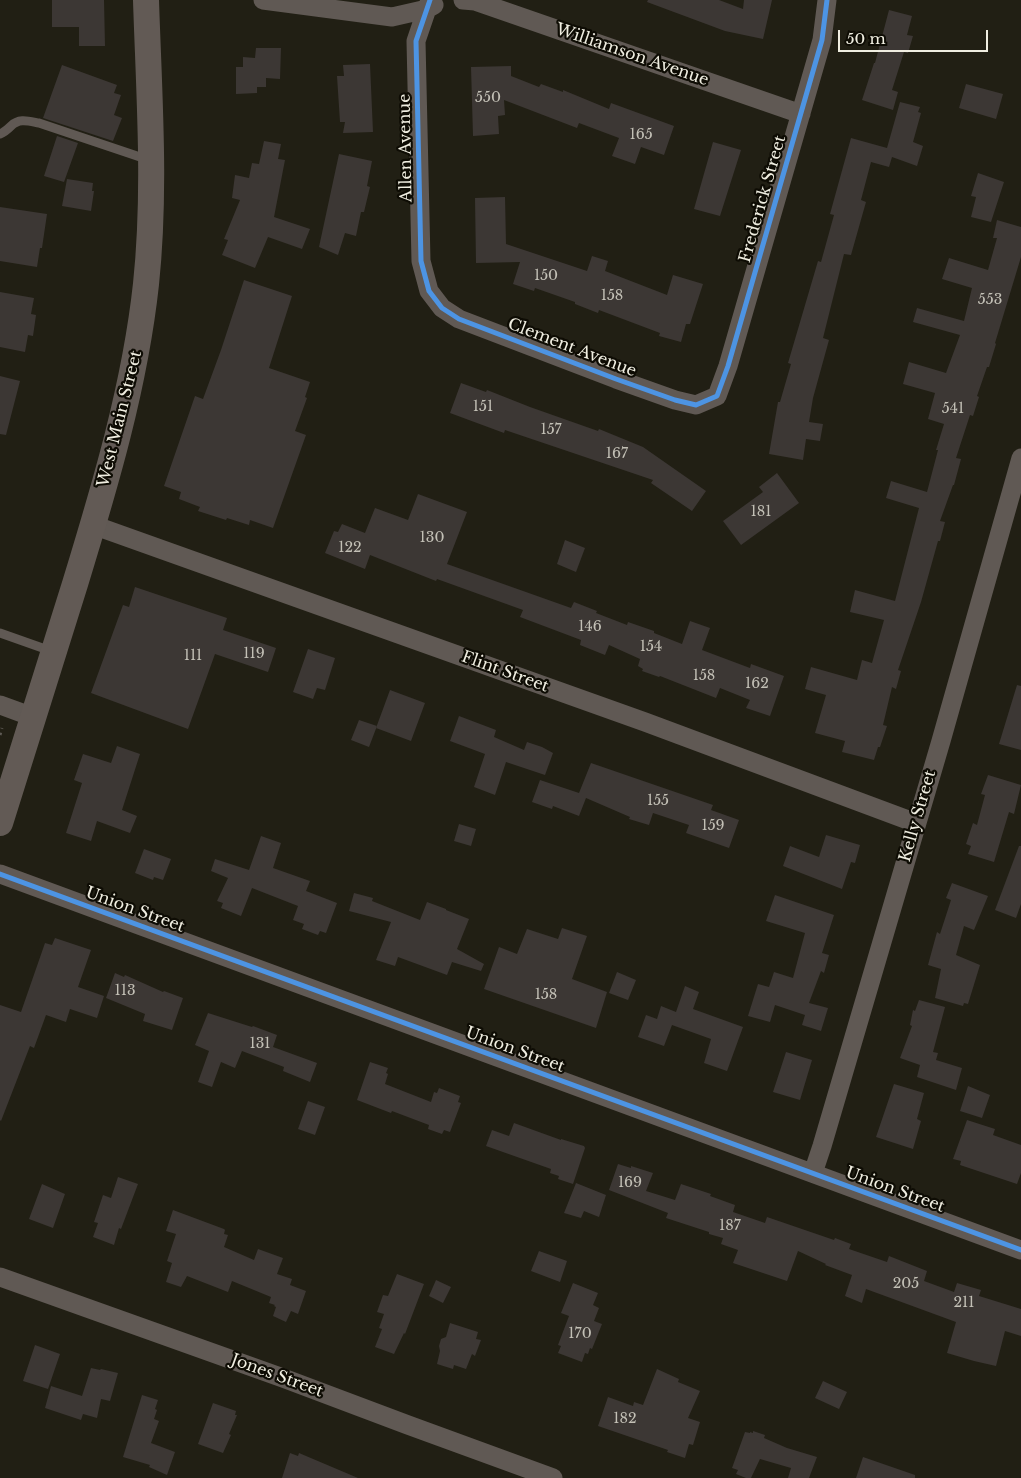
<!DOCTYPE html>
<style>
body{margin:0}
#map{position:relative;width:1021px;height:1478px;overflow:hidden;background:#211f14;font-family:"Libre Baskerville",serif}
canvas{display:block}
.scale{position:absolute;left:838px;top:30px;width:150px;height:22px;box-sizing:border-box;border:2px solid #f0eee1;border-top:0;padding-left:6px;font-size:15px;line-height:18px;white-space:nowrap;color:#f0eee1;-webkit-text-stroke:4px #0e0c04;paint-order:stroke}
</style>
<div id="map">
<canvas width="1021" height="1478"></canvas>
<div class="scale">50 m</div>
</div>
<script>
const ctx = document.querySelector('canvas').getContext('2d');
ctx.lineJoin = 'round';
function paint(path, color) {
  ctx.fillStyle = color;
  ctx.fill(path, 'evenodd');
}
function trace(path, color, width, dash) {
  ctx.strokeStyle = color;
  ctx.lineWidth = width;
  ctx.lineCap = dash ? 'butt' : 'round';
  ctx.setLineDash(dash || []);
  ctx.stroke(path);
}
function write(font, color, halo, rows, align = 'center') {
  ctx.font = font + ' "Libre Baskerville",serif';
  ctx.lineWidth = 4.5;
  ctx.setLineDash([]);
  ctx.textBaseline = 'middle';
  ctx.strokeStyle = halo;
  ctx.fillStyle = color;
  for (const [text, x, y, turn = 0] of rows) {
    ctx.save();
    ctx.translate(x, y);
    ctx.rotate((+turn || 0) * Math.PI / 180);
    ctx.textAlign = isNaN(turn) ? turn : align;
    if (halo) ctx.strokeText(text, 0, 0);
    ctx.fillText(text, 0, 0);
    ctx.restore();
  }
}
paint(new Path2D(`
 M52,0H104L105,46H79V27H52Z
 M648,0H719L743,9L744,0H772L763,39L725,31L647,2Z
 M889,10L912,16L907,35L913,36L908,53L904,52L892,90L898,92L893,110L862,100L874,63H875Z
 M256,48H281L280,79L266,78V87H257V93L236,94V67H243V57L255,58Z
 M370,64L373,132L343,133L345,122H340L337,76H344L343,65Z
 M62,65L117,85L114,93L121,95L114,115L122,118L113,141L43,118Z
 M511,66V76L539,87L541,84L563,92V90L609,109L611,103L674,126L664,155L641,147L635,164L612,156L619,138L579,123L577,128L504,100L505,115L498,116L499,134L473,136L471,67Z
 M966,84L1003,94L996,119L959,108Z
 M900,102L920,107L918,112L921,113L913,142L923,146L917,166L892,157L889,167L871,162L861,200L866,202L851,255L844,254L823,338L829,340L813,398L809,422L823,424L820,441L806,439L803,460L769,454L778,402H780L791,364L788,363L818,261L821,262L834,215L830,214L851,138L887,148Z
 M57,136L78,143L64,182L44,176Z
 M264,141L281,144L278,159L285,160L274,217L310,229L302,249L268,237L255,268L222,255L228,240L224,239L240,200L232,198L235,175L249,178L252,163L259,164Z
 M713,142L741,150L720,216L694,209Z
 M339,154L372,161L367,186L370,187L364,212H361L356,236L345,233L338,255L319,247Z
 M978,173L1004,182L991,222L971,217L976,197L971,196Z
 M67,179L93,183L92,191H94L91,211L62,206Z
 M505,197L506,244L587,271L592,256L608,261L605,271L667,295L673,275L703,284L690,324H686L681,342L659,336L660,333L599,310L598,313L575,304V302L535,288L534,291L513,284L520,262L476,263L475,198Z
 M0,207L47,214L42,248H40L37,267L0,261Z
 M997,220L1021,227V257L995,343L996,344L989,367H987L977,396L979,397L973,416L970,415L956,458L961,459L954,485H953L940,521L945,522L940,541H938L921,602L898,670L901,671L896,689L892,687L883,725L887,726L880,747H878L874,760L842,752L845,741L815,733L826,695L805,689L811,667L857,680L862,660L872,663L884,620L850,612L855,590L895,601L919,508L886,498L891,481L927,492L938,450H936L944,424L928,419L935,393L903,384L909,362L946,373L960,335L913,322L917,308L964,321L972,288L942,279L949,258L988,270L997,238H993Z
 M244,280L292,296L269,368L310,382L305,397L307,398L295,431L306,435L273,528L250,520L249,525L227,518L226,520L198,511L200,507L179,499L181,492L164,486L195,396L203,399L221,350Z
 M0,292L34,298L31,314L36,315L33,336L28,335L25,352L0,347Z
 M0,376L20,381L6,435L0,434Z
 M461,383L486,392L487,390L530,407L598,431L599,429L643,447L706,491L692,511L651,483L653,480L505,430L504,433L450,413Z
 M777,473L799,503L741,545L723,521L763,492L759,487Z
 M418,494L467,512L447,564L571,608L574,602L597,611L596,613L627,625L628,622L654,631V633L682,644L690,621L710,628L702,650L750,668L751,664L784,676L770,716L746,708L750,700L720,688L716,698L660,676L659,677L642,671L643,669L638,666L640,659L609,645L605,655L580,645L581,640L520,617L523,610L437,579L436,581L370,555L365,569L325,553L334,531L338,532L342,524L365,533L375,508L408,520Z
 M565,540L585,548L576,572L557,564Z
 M135,587L227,618L223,630L276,648L268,672L215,654L188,729L91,693L123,605L129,607Z
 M308,649L335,658L325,690L317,688L313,699L293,692Z
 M1017,685L1021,686V750L999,744Z
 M390,690L425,703L411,741L376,728Z
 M459,716L496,730L494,737L524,750L527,742L542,747L553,753L545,775L506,762L495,795L474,787L485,754L450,741Z
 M359,720L377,726L369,747L351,740Z
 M117,746L140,754L122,810L137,816L130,833L97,821L91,841L66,833L82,783L74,780L83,754L111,763Z
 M591,763L713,805L711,810L739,820L729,848L686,833L689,825L653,813L649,825L629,819L630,817L586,798L579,816L553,806L552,809L532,802L540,780L579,793Z
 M988,775L1021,785L1014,814L1009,812L994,862L968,854L971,846L966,844L973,823L977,825L985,795L981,794Z
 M459,824L476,829L471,846L454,841Z
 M826,835L860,845L855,863L851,862L842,889L783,866L790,846L819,857Z
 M261,836L281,843L273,868L310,881L306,891L337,903L326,933L320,931L318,935L302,929L304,924L293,920L298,906L252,888L241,916L221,908L223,903L217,901L228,878L211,871L215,859L249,870Z
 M1019,846H1021V904L1016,918L995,910Z
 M144,849L171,859L163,880L154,877L153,880L135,873Z
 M952,883L988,896L974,930L964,926L956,955L980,965L968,1004L964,1003L963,1006L935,998L941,969L928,965L937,932L940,934L951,900L946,898Z
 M354,893L373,898L372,901L420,920L427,902L446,909V910L469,919L457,949L484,964L481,971L452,962L447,975L398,957L395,966L376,960L391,922L349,911Z
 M775,895L834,915L822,953L829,955L824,973L821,971L809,1003L828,1008L821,1031L802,1025L805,1015L775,1005L770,1022L748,1016L758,984L769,987L774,972L793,978L805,933L766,921Z
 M562,928L587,936L572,979L607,992L596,1028L484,989L499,947L517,954L527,929L558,939Z
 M55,938L91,950L78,987L104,996L97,1018L70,1009L66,1022L46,1015L34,1048L30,1046L1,1121L0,1120V1005L21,1012L45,943L52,945Z
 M617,972L636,980L628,1000L609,993Z
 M115,973L124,977L125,975L163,992L164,991L183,998L172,1030L143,1021L145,1014L106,998Z
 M685,986L699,992L693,1009L743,1027L727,1071L704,1063L711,1039L672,1025L664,1046L638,1037L646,1015L657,1019L661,1006L676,1012Z
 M919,1000L945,1007L933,1052L938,1053L936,1060L962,1068L956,1090L917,1077L920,1065L900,1058L912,1026L910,1025L913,1010L915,1011Z
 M208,1013L252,1027L253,1026L277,1035L273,1047L317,1063L310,1082L283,1071L284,1067L242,1051L235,1068L221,1062L212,1087L198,1082L209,1051L195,1045Z
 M786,1052L812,1060L800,1100L773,1092Z
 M370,1062L388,1068L386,1073L388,1074L385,1084L431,1102L434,1092L437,1093L439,1088L460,1096L458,1102L461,1103L450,1132L444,1130L442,1134L428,1129L429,1125L392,1111L391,1113L357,1100Z
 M894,1084L924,1093L917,1119L921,1121L913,1149L876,1137Z
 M968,1086L990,1095L982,1118L960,1111Z
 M308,1101L325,1107L315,1135L298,1129Z
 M967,1120L995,1129L993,1135L1021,1145V1173L1017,1184L960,1165L961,1161L953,1159Z
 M514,1123L561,1140V1139L584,1146L585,1148L573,1184L558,1179L559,1176L550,1173L551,1169L486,1146L492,1130L509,1136Z
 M618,1164L631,1168V1166L653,1173L646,1191L675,1200L681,1184L711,1194L710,1196L735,1205L733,1212L765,1223L767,1217L834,1240L835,1238L851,1244L849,1249L887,1262L889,1256L927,1271L924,1281L954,1292L957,1283L981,1290L979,1296L1021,1309V1336L1005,1331L996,1366L974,1361L947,1353L956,1322L866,1289L862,1303L845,1296L852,1275L825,1265L826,1264L798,1251L787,1281L733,1263L738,1250L721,1244L723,1238L709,1234V1232L666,1218L668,1213L609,1190Z
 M118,1177L138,1184L121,1229L119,1228L114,1245L93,1237L98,1223L94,1222L103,1195L111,1198Z
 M576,1183L606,1195L599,1217L584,1211L581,1218L564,1213Z
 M42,1184L65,1194L53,1228L29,1219Z
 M173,1210L224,1229L225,1230L224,1234L228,1235L224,1247L254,1260L258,1249L283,1258L277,1274L292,1279L290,1285L306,1291L298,1314L291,1311L286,1322L273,1316L276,1307L274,1306L275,1305L269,1303L271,1297L232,1281L228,1292L187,1276L181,1287L166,1282L172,1263L167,1261L176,1234L166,1231Z
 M539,1251L567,1261L560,1282L531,1271Z
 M397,1274L424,1284L405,1334L404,1333L394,1354L375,1347L382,1329L379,1328L384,1314L377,1312L383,1295L388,1296Z
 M436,1280L451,1287L443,1303L429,1296Z
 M573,1283L598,1293L593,1305L599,1308L594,1321L602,1324L592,1349L590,1348L588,1354L585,1353L582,1362L558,1353L561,1346L558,1345L569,1316L561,1313Z
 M450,1323L478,1332L476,1339L481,1340L475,1356L472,1354L466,1369L454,1365L453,1369L437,1364L440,1351L439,1346L441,1339L446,1337Z
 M35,1345L60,1354L48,1389L23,1381Z
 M91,1368L100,1370L101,1369L118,1373L110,1401L101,1399L97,1418L83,1414L81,1420L45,1408L51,1386L82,1396Z
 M657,1369L679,1379L678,1382L700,1391L688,1418L700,1422L693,1445L689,1444L685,1458L667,1452L668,1450L598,1426L608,1397L633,1406L634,1402L643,1405Z
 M823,1381L847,1392L839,1409L815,1398Z
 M142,1395L158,1400L155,1409L157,1410L154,1419L159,1421L151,1443L175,1452L167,1475L149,1467L150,1465L123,1457Z
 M213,1403L236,1411L235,1415H237L229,1434L231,1435L223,1453L198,1444Z
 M753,1431L765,1435L764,1438L787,1448L817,1457L809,1478H788L791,1468L760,1459L751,1478H746L736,1474L738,1470L732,1468L745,1432L750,1433V1432L753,1433Z
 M290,1453L298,1456L299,1453L358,1478H282Z
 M863,1457L915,1475V1478H856Z`), '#3c3734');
trace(new Path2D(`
 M0,735L2,728`), '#5d5a54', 3, [2.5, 4]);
trace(new Path2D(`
 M0,134C5,132 7,130 11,126C19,118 28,121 39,123L149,160
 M0,633L51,651`), '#605954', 9);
trace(new Path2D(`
 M263,0L392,17L427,9L434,5
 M430,0L416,41L421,261L429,291L442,308L459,319L616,379L675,400L696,405L717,396L728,366L822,40L827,0
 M463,0L475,1L801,114
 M93,525L645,722L916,823
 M0,705L33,717
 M0,874L1021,1250
 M813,1173L822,1146L941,741L1021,458
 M0,1277L283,1378L408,1425L553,1478`), '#605954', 19);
trace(new Path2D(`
 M0,823C25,743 50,664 75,584C105,486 135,386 146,284C156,190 149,94 146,0`), '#625a55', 26);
trace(new Path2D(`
 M430,0L416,41L421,261L429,291L442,308L459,319L616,379L675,400L696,405L717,396L728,366L822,40L827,0
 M0,874L1021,1250`), '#4d94e3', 5);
write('14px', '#c3c0b6', null, [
 ["550",488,98],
 ["165",641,135],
 ["150",546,276],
 ["158",612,296],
 ["553",990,300],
 ["151",483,407],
 ["541",953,409],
 ["157",551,430],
 ["167",617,454],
 ["181",761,512],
 ["130",432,538],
 ["122",350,548],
 ["146",590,627],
 ["154",651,647],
 ["119",254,654],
 ["111",193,656],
 ["158",704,676],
 ["162",757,684],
 ["155",658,801],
 ["159",713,826],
 ["113",125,991],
 ["158",546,995],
 ["131",260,1044],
 ["169",630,1183],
 ["187",730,1226],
 ["205",906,1284],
 ["211",964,1303],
 ["170",580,1334],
 ["182",625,1419]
]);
write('16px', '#f0eee1', '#0e0c04', [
 ["Williamson Avenue",632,55,19],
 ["Allen Avenue",406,148,-91],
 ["Frederick Street",763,199,-74],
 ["Clement Avenue",572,348,21],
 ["West Main Street",120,419,-76],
 ["Flint Street",505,672,20],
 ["Kelly Street",918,816,-74],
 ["Union Street",135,910,20],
 ["Union Street",515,1050,20],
 ["Union Street",895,1190,20],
 ["Jones Street",277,1376,20]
]);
</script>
